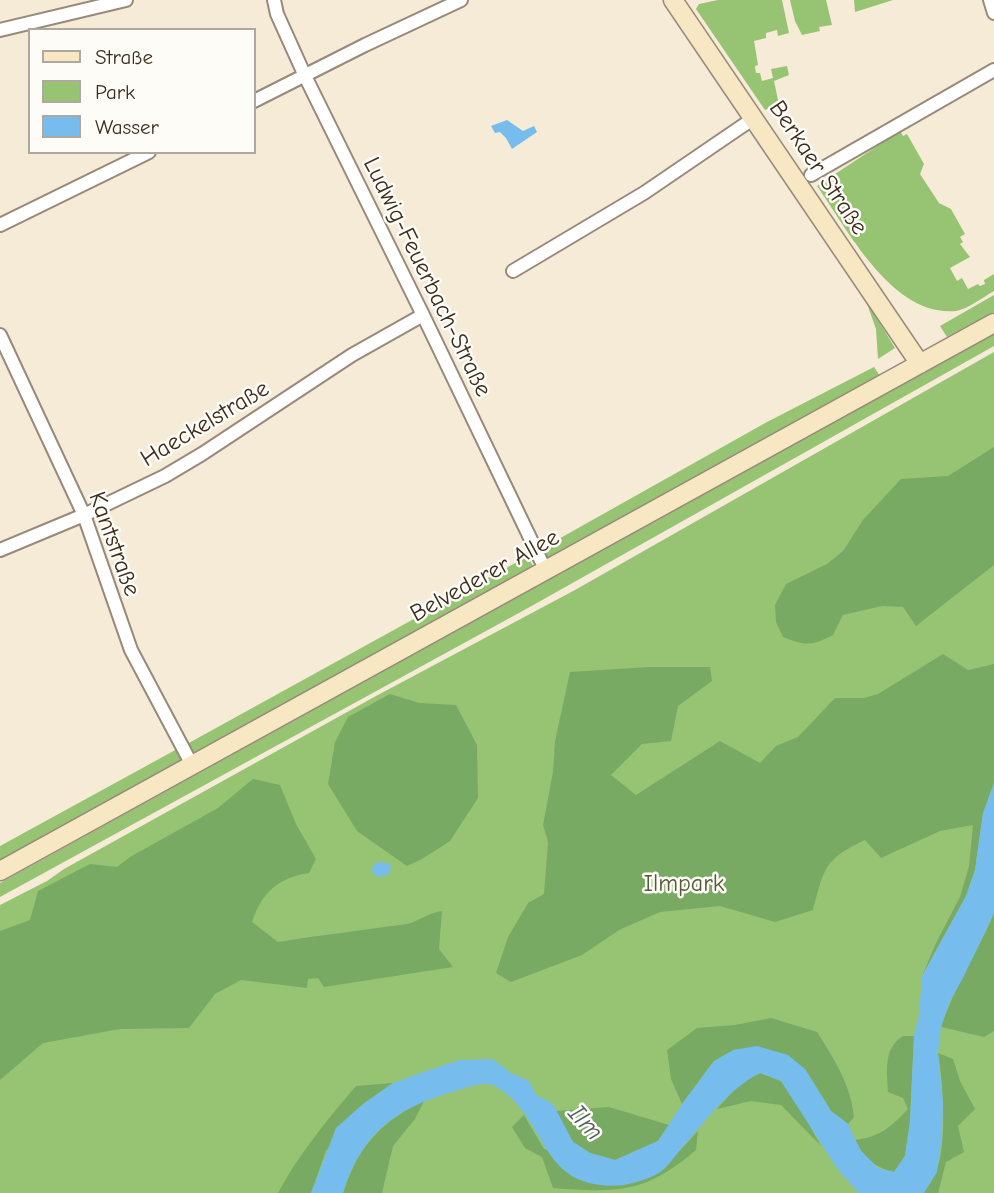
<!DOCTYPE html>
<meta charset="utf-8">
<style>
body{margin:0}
#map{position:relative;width:994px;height:1193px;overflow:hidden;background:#f5ebd7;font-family:"Comic Neue",sans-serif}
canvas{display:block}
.legend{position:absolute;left:28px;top:28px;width:228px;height:126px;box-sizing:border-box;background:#fdfcf7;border:2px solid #afa8a0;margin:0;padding:9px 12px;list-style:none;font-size:21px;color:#3b2a1e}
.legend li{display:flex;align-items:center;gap:14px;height:35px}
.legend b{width:35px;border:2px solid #afa8a0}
</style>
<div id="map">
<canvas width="994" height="1193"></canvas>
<ul class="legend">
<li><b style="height:9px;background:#f7e8c3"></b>Straße</li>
<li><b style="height:19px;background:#96c472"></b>Park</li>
<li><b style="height:19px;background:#76bded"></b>Wasser</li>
</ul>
</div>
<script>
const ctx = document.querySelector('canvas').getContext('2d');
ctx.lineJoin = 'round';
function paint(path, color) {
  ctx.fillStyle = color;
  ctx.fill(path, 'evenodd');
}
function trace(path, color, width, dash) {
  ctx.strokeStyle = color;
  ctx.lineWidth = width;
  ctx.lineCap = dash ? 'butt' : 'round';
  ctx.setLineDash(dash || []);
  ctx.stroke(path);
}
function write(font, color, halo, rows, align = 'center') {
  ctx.font = font + ' "Comic Neue",sans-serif';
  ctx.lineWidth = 5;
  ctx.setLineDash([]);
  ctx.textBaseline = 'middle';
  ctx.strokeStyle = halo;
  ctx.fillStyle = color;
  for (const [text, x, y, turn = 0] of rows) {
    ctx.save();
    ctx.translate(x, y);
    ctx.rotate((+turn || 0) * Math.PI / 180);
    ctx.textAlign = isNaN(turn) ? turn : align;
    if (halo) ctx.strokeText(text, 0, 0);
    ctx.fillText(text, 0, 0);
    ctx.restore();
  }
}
paint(new Path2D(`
 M718,0H782L789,33L778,36L777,30L766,33V38L754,41L758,65L755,66L756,73H760L762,81L773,78L771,69L787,66L789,75L774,81L779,105L765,110L696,9L699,4Z
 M790,0H826L832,25L819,27L820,31L802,35L795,21Z
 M854,0H893L855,12Z
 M900,131L903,136L907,134L924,164L920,174L939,203L951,209L965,234L960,237L963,242L960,244L970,257L950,268L957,281L962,278L968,289L978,284L980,286L985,284L984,280L994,274V291C983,297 968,309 956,311C892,317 848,230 817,186Z
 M994,295V312L947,337L940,326Z
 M866,301L895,348L878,359L876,329Z
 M994,333V346L528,608L0,897V883Z
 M994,352V1193H0V905L47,881L64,869L376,696L575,590Z
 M874,367L880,376L544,560L539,550L767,422Z
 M528,556L533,566L193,755L187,744Z
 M179,748L184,759L0,860V846Z`), '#96c472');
paint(new Path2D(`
 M994,447V565L916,626L903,607L882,606L843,615L833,635C812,646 805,646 783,637L776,622L775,605L786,584L827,564L843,551L863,520L901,479L948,476Z
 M943,654L968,670L994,664V783L983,813L975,870L966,896L922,976L936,943L960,897L969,866L973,825L940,831L881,858L865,840C824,859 824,869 813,910L775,922L720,906L660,912L619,930L582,955L511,982L496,973L508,937L528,903L544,894L548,842L543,825L553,772L555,741L570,672L649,667H710L712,681L678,706L671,741L642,744L611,775L636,795L720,741L760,763L776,746L798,737L835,698H864L878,694Z
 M390,694L419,703L456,705L477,745L478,798L450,841L422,859L407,866L357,831L328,784L335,742L348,717Z
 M253,779L280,785L296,824L316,859L309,873C278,878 262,892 252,922L278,942C321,935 364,930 407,924C417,922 428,913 442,911L439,949L453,967L324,987L318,978L308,979L307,988L241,980L215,994L189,1028L120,1029L43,1043L0,1080V931L30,920L38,891L90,864L117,867L130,857L218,808Z
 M994,913V1031L984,1037L941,1027C954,987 978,952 994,913Z
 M771,1018L817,1032C834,1059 851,1085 854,1117L848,1124L831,1111L805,1069L714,1061L682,1104L671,1079L667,1050L697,1028L735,1025Z
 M903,1036H914L910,1121L905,1156L894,1172C875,1168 864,1158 855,1140C880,1137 891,1127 908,1109L903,1098L888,1092C887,1070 883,1049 903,1036Z
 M938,1053L953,1059L960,1081L975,1109L958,1126L964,1152L946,1162L938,1193H924C927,1187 932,1181 935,1174C948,1148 943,1082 938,1053Z
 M760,1073L781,1081L797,1103L821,1146L781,1105L751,1101L717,1109L740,1083Z
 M393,1083L363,1104L326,1151L311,1193H278C299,1154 327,1120 356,1086Z
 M425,1099L415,1119L393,1146L382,1193H343C359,1144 381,1123 425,1099Z
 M609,1107L669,1125L658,1141L615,1160L590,1153L573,1142L556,1111Z
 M524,1115L544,1149L660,1172L698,1131L696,1150C646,1193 619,1193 553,1188L542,1157L525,1148L512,1127Z`), '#78aa64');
paint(new Path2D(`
 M507,120L523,131L534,126L537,132L512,149L506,138L500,132L495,133L491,126Z
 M994,783V913L964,976L950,1001L941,1027L938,1053L943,1102L942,1136L937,1172L924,1193H859L838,1170L781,1081L760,1073C728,1089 705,1122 681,1149C675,1156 667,1168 659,1173C651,1178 634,1183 624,1185C536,1193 550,1117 495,1086C485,1081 469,1087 459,1090C398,1107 363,1130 343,1193H311L336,1128L363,1104L393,1083L426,1071L460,1060L492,1059L511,1073L529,1081L536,1095L553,1104L573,1142L590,1153L615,1160L658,1141L682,1104L714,1061L733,1050L757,1046L788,1055L805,1069L831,1111L848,1124L861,1151L878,1168L894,1172L905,1156L910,1121L914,1036L919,1015L922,976L966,896L975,870L983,813Z
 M378,862L391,864L389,874L380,877L373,874L372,867Z`), '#76bded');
const street = new Path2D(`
 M274,0L277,14L305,76L423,315L546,571
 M990,0L994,13
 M0,30L126,0
 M254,101L365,45L461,0
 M811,175L994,70
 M0,225L149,152
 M513,271L644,193L754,118
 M0,335L84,515L131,650L192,765
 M0,550L84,515L165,476L202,454L352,355L423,315`);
const secondary = new Path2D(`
 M673,0L920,364
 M0,871L994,323`);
trace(street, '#988a7a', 16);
trace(secondary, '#988a7a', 21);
trace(street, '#fff', 12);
trace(secondary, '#f7e8c3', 18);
write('24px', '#3b2a1e', '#fdfcf7', [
 ["Berkaer Straße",818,168,56],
 ["Ludwig-Feuerbach-Straße",427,277,64],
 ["Haeckelstraße",205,424,-31],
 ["Kantstraße",114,544,70],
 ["Belvederer Allee",485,576,-29]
]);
write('24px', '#565837', '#fdfcf7', [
 ["Ilmpark",684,884]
]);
write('italic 26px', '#505d66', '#fdfcf7', [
 ["Ilm",585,1123,48]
]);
</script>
